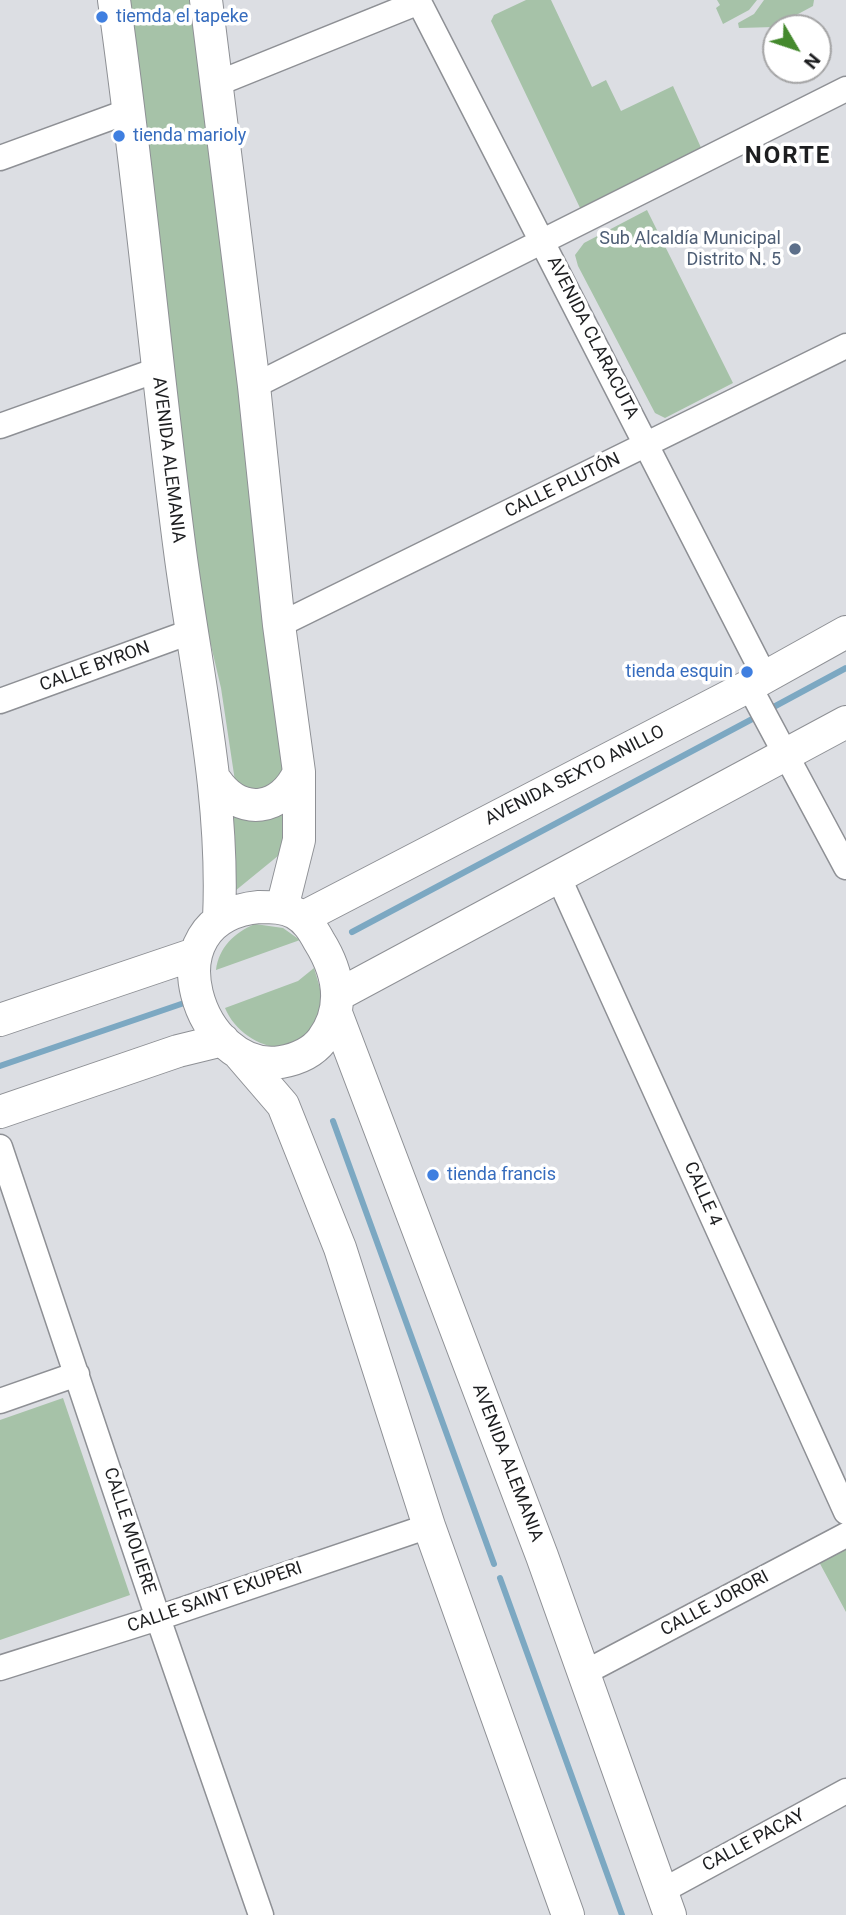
<!DOCTYPE html>
<meta charset="utf-8">
<style>
body{margin:0}
#map{position:relative;width:846px;height:1915px;overflow:hidden;background:#dcdee3;font-family:Roboto,sans-serif}
canvas{display:block}
.north{position:absolute;left:762px;top:14px;width:70px;height:70px;box-sizing:border-box;background:#fff;border:2px solid #a5a5a6;border-radius:50%;rotate:129deg;font-size:19px;font-weight:700;line-height:28px;text-align:center;color:#1d1e20}
.north::after{content:'';display:block;margin:auto;width:24px;height:32px;background:#44892d;clip-path:polygon(50% 0,100% 100%,50% 72%,0 100%)}
</style>
<div id="map">
<canvas width="846" height="1915"></canvas>
<div class="north">N</div>
</div>
<script>
const ctx = document.querySelector('canvas').getContext('2d');
ctx.lineJoin = 'round';
function paint(path, color) {
  ctx.fillStyle = color;
  ctx.fill(path, 'evenodd');
}
function trace(path, color, width, dash) {
  ctx.strokeStyle = color;
  ctx.lineWidth = width;
  ctx.lineCap = dash ? 'butt' : 'round';
  ctx.setLineDash(dash || []);
  ctx.stroke(path);
}
function write(font, color, halo, rows, align = 'center') {
  ctx.font = font + ' Roboto,sans-serif';
  ctx.lineWidth = 7;
  ctx.setLineDash([]);
  ctx.textBaseline = 'middle';
  ctx.strokeStyle = halo;
  ctx.fillStyle = color;
  for (const [text, x, y, turn = 0] of rows) {
    ctx.save();
    ctx.translate(x, y);
    ctx.rotate((+turn || 0) * Math.PI / 180);
    ctx.textAlign = isNaN(turn) ? turn : align;
    if (halo) ctx.strokeText(text, 0, 0);
    ctx.fillText(text, 0, 0);
    ctx.restore();
  }
}
paint(new Path2D(`
 M127,0H193L290,760L282,780L253,792L235,781L221,688L201,603Z
 M526,0H551L592,87L606,80L621,111L673,86L703,152L581,210L491,21L494,15Z
 M717,0H757L749,10L723,24L716,8L720,5Z
 M764,0H814L813,6L774,27L739,28L738,23L754,14Z
 M647,210L733,383L665,418L655,413L578,266L575,255L584,243Z
 M294,807L284,851L235,891L229,812C252,825 272,819 294,807Z
 M255,924L283,928L300,940L216,970C219,947 234,933 255,924Z
 M314,968C317,979 321,989 322,1000C322,1007 319,1014 316,1021C299,1068 240,1045 225,1008L298,981Z
 M63,1398L130,1595L0,1640V1420Z
 M846,1545V1612L818,1560Z`), '#a6c2a8');
trace(new Path2D(`
 M768,710L846,668
 M352,932L756,717
 M0,1066L187,1002
 M333,1121L494,1564
 M500,1578L622,1915`), '#7ca8c2', 6);
const minor = new Path2D(`
 M418,0L765,677
 M216,84L419,2
 M0,158L129,111
 M254,386L846,89
 M0,426L157,370
 M279,625L846,346
 M749,686L846,867
 M0,701L190,632
 M558,876L846,1512
 M0,1147L158,1618L261,1915
 M0,1401L77,1374
 M0,1668L158,1618L429,1526
 M584,1673L846,1535
 M662,1891L846,1791`);
const major = new Path2D(`
 M114,0C140,183 156,368 180,551C196,674 225,795 219,919
 M206,0L254,386L279,625L299,772V840L282,908
 M216,781C241,817 282,811 299,772
 M259,907C272,907 284,907 295,913C307,920 313,930 319,941C339,973 346,1008 322,1040C312,1053 298,1059 281,1062C200,1075 145,918 259,907Z
 M302,918L749,686L846,632
 M338,995L846,722
 M336,1013L542,1556L670,1915
 M0,1020L195,954
 M240,1055L283,1105L340,1248L429,1526L568,1915
 M0,1112L178,1051L223,1040`);
trace(minor, '#8e9095', 27);
trace(major, '#8e9095', 34);
trace(minor, '#fff', 24);
trace(major, '#fff', 32);
for (const [x, y, r, color] of [
 [102,17,7,"#3f7fe0"],
 [119,136,7,"#3f7fe0"],
 [795,249,7,"#5c6f8a"],
 [747,672,7,"#3f7fe0"],
 [433,1175,7,"#3f7fe0"]
]) {
  const dot = new Path2D();
  dot.arc(x, y, r, 0, 2 * Math.PI);
  ctx.fillStyle = color;
  ctx.fill(dot);
  trace(dot, '#fff', 2.5);
}
write('18px', '#366cbe', '#fff', [
 ["tiemda el tapeke",116,17],
 ["tienda marioly",133,136],
 ["tienda esquin",733,672,"right"],
 ["tienda francis",447,1175]
], 'left');
write('18px', '#4e5e75', '#fff', [
 ["Sub Alcaldía Municipal",781,239],
 ["Distrito N. 5",781,260]
], 'right');
write('18px', '#1d1e20', '#fff', [
 ["AVENIDA CLARACUTA",592,338,63],
 ["AVENIDA ALEMANIA",168,460,83],
 ["CALLE PLUTÓN",563,486,-26],
 ["CALLE BYRON",95,667,-20],
 ["AVENIDA SEXTO ANILLO",575,776,-27],
 ["CALLE 4",702,1194,66],
 ["AVENIDA ALEMANIA",507,1463,69],
 ["CALLE MOLIERE",129,1531,72],
 ["CALLE SAINT EXUPERI",215,1598,-19],
 ["CALLE JORORI",715,1604,-28],
 ["CALLE PACAY",754,1841,-28]
]);
ctx.letterSpacing = '2px';
write('bold 24px', '#1d1e20', '#fff', [
 ["NORTE",788,157]
]);
ctx.letterSpacing = '0px';
</script>
